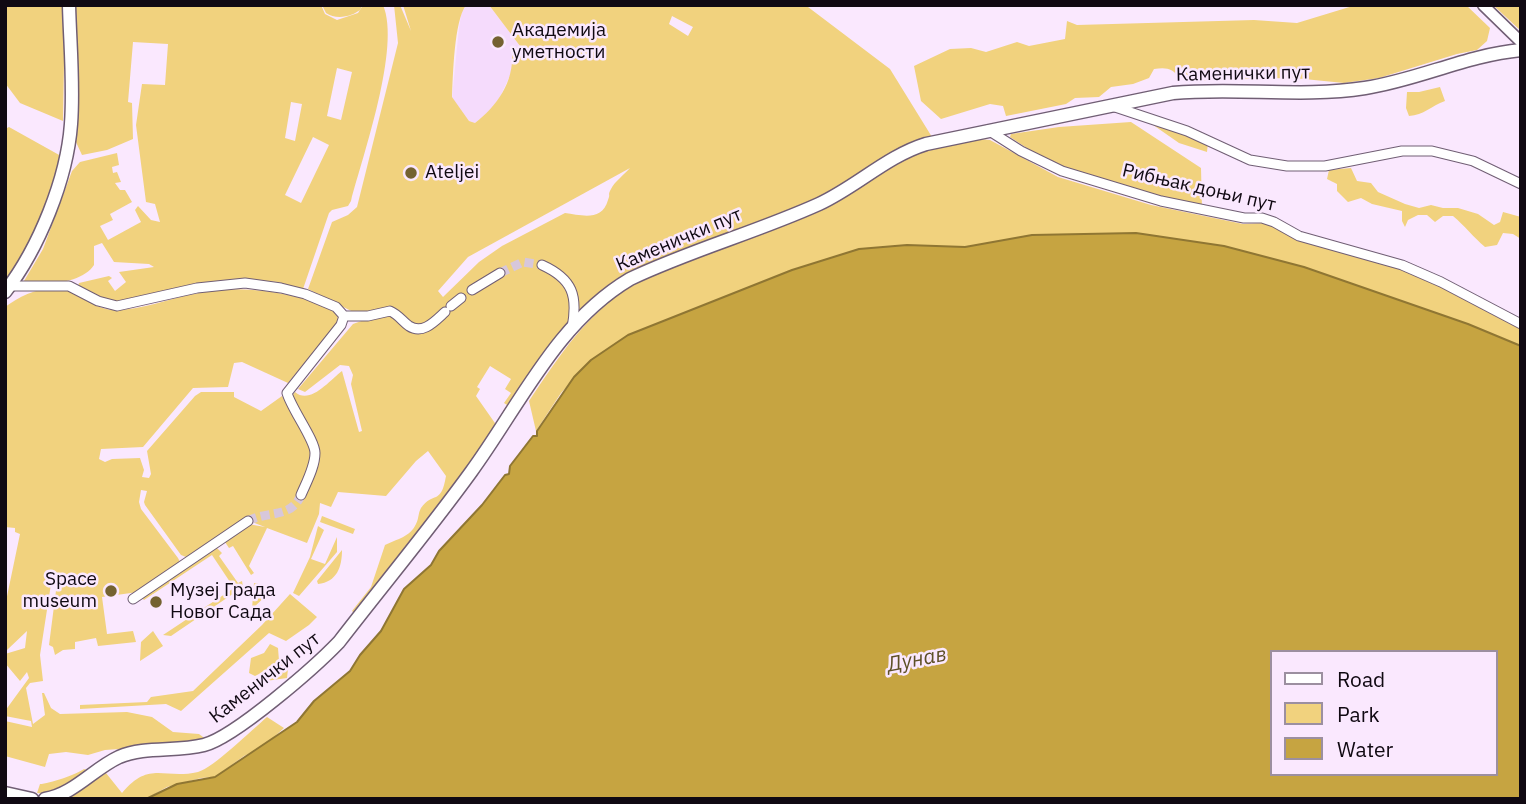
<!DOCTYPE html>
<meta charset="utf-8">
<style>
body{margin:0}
#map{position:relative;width:1526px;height:804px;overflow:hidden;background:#fae8fe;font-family:"IBM Plex Sans",sans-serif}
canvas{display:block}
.frame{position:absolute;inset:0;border:7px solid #100912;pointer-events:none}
.legend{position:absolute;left:1270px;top:650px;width:228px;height:126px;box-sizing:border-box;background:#fae8fe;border:2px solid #9c8fa0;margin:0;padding:9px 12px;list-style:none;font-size:21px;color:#100912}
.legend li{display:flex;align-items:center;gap:14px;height:35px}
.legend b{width:35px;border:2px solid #9c8fa0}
</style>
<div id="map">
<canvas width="1526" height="804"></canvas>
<div class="frame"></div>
<ul class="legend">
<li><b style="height:9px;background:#fff"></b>Road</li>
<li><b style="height:19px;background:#f1d27e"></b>Park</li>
<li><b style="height:19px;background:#c6a441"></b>Water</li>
</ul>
</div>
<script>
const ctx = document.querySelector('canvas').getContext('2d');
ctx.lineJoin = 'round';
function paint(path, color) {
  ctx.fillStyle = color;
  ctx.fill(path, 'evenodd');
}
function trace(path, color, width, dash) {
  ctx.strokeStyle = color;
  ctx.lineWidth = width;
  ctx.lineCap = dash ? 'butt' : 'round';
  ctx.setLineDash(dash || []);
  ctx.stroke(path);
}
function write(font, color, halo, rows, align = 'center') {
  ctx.font = font + ' "IBM Plex Sans",sans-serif';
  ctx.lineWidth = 5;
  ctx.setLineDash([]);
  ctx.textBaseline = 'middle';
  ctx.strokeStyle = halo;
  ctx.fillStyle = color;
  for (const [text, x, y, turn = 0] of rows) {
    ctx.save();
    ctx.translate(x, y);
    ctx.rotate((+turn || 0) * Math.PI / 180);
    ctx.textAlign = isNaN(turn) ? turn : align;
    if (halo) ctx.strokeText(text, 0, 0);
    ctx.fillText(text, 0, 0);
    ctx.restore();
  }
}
paint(new Path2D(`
 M466,5H489L520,46L512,53L513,69L500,97L491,110L475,123L469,121L452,98L459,27L462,11Z`), '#f5dbfc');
paint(new Path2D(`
 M7,5H65L63,121L20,103L5,83V7Z
 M75,5H321L325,14L337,20L358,13L363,5H383C401,47 363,155 351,201L348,206L332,210L329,213L303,289L278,282L237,279L197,283L112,303L78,287L79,283L109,276L112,278L108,281L115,291L126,282L119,272L154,267L149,264L114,262L102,243L94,246V265C83,283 43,287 24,281L43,249L72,171L80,162L117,153L119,165L112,167L113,173L117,172L121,182L115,183L120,190H125L132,202L110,214L113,220L100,226L108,240L141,222L135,210L138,206L151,220L160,222L155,204L146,202L136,125L142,84L165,85L168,44L133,42L128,102L132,103L133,139L107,150L82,155L75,140ZM337,68L352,72L341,120L327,116ZM291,102L302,104L295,141L285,138ZM313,137L329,145L301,203L285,195Z
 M322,5H361V9C352,17 336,20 326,13Z
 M394,5H400L411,31L403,5H466C454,21 453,76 452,97L469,121L475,123C497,106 514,82 512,53L520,46L489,5H808V7L890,69L932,137L836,191L609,288L506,413L503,411L507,405L504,403L511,393L505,389L511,379L490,366L477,387L480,389L476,396L497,426L486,447L355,614L352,611L371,587L385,545C397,539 410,537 416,524C419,518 418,513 421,508C433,491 441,506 446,476L428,451L416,461L386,496L338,492L331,507L320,503L319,514L307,543L267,528L249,566L254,573L251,575L233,546L229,548L225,542L248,524L265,527L244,519L186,557L181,555L145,505L144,502L147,491L141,490L139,502L141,509L178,558L180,562L138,592L102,597L107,634L133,631L136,642L98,646L96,638L75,642V649L63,650L55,655L53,647L49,645L58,575L53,571L40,655L43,681L30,683L26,688L33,724L45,715L42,693H44L51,708L60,714L127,712L152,717L173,732L199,734L207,740L189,744L105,750L88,755L66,752L49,754L45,767L5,756V721L32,727L31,721L5,716V711L29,678L27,672L20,681L5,663V654L25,648L27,631L7,650L5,649V606L20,534L15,532V528L5,527V307C23,294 48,282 71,292C86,298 97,310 115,310C141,310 168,299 194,294C241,283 292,292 337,310L338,322L288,383L242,362L234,363L228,387L193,388L143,447L101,449L99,459L105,462L112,459L140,458L144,470L142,477L149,478L151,474L147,451L195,396L201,392H234V397L261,411L282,396L299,427L318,454L292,396L295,392C310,405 329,381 342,371L359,432L362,431L351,384L353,375L349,366L340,365L305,392L298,389L353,324L367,319L308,289L332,222L348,215L357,207L398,43ZM672,16L693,27L688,36L669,24ZM630,168C624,175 615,181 611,189C607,196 611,193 608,200C602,222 581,215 565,213L502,246L479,262L443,297L438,291L468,257Z
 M1356,5H1466L1490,28L1487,41L1477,50L1457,54L1379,78L1344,83L1294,78L1216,79L1190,82L1180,79C1173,68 1166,67 1154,69L1149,78L1133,84L1111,87L1099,97L1075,98L1066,104L1006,116L1003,106L990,104L941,119L921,101L914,66L950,49L971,48L986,52L1017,42L1029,46L1065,39L1067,21L1077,25L1254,20L1297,23Z
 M1493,5H1521V31Z
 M1440,87L1445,101C1431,106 1424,115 1409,116L1406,108L1407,92H1419Z
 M1146,120L1208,142L1207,152L1179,143Z
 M1131,122L1201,168L1202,209L1060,166L1039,156L1010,137L1011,134L1059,127Z
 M9,127L61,156C53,202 29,245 5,285V129Z
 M979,139L990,140L1058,177L1151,205L1243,224L1265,223L1311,244L1401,269L1440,286L1521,329V346L1468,324L1304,267L1032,235L965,247L907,245L859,249L792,270L628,335L591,360L561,393L536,431L529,401C562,352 583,319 632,284L914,154Z
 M1351,168L1357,181L1371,183L1378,192L1405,204L1419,208L1431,205L1443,208H1458L1478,214L1494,225L1500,222L1503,212L1521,217V239L1513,234L1503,233L1497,245L1485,247C1473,237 1465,226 1453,216H1443L1435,222L1427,215H1418L1408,220L1405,227L1402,221V211L1372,204L1361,198L1348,202L1337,191V184L1327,179L1329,170Z
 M322,516L355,529L353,534L320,522Z
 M318,526L324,530L311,559L325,564L337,537V552L299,596L293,593L310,557Z
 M217,548L222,553L219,556L238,583L242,581L243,587L171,636L163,635L234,588L212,555L144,600L142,598Z
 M342,550C342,567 337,582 318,584L317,581Z
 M254,583L272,587L271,591L252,609Z
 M290,594L317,617L309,625L286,641L269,633L181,711L166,704L80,709V705L147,702L151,697L193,691L262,625Z
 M153,631L163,646L140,661L141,642Z
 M270,644L278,648L279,661L288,669L287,678L266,681L259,674L255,676L249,673L251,658L264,653Z
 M267,717L284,728L263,747L244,756L215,777L201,778L167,787L146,799H68L106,773L122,793C150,760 163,780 198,772C213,768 253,729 267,717Z
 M84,769L89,771C74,782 56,795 37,793L40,784C49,784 77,774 84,769Z`), '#f1d27e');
const water = new Path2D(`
 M1136,233L1224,246L1304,267L1468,324L1521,346V799H146L177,784L215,777L297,722L314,701L350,671L360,655L381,631L404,589L431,565L439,551L482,505L505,475L509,474L510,466L533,436H537V431L574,377L591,360L628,335L792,270L859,249L907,245L965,247L1032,235ZM1272,652H1496V774H1272Z`);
paint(water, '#c6a441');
trace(water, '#8f7633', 2);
trace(new Path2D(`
 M500,273L523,262L542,265
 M248,521C269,510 291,519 301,495`), '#d7c7db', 9, [9, 4.5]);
const minor = new Path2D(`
 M1112,106L1187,131L1250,160L1287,166H1325L1402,151H1432L1473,161L1521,184
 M988,130L1021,151L1062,171L1161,201L1244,218H1262L1274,222L1299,236L1402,265L1441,282L1521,324
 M542,265C573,279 578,296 572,328
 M10,286H69L98,301L117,306L197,288L245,283L281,288L305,294L336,307L344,316L341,325L287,393C292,410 315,440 315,453C315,467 306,483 301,495
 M472,290L500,273
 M451,306L461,298
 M344,316H368L390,311C399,315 402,321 409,326C423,335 435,321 445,312
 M133,599L248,521`);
const tertiary = new Path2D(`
 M1483,5L1521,42`);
const secondary = new Path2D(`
 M5,292C39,248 67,179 71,124C74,85 70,44 69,5
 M5,793L32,799
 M45,799C74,794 93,769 119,757C145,746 176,752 204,745C235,737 315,667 339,642C383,585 429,530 471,472C520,405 556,323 630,279C691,250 757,232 819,204C856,187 887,156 926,144L1173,93C1237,87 1302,98 1365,88C1418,80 1467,55 1521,50`);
trace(minor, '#705e74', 11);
trace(tertiary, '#705e74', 13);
trace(secondary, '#705e74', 15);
trace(minor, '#fff', 9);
trace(tertiary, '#fff', 10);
trace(secondary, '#fff', 12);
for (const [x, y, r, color] of [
 [498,42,7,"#746230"],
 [411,173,7,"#746230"],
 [111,591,7,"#746230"],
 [156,602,7,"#746230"]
]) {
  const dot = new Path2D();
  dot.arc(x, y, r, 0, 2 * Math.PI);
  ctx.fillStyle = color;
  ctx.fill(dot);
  trace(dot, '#fae8fe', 2.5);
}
write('19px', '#100912', '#fae8fe', [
 ["Академија",512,31],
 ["уметности",512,53],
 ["Ateljei",425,173],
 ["Space",97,580,"right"],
 ["museum",97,602,"right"],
 ["Музеј Града",170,591],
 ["Новог Сада",170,613]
], 'left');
write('19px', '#100912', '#fae8fe', [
 ["Каменички пут",1243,74,-1],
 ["Рибњак доњи пут",1199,188,13],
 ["Каменички пут",679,240,-23],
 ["Каменички пут",265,678,-38]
]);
write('italic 21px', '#5d4f26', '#fae8fe', [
 ["Дунав",917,660,-11]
]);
</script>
